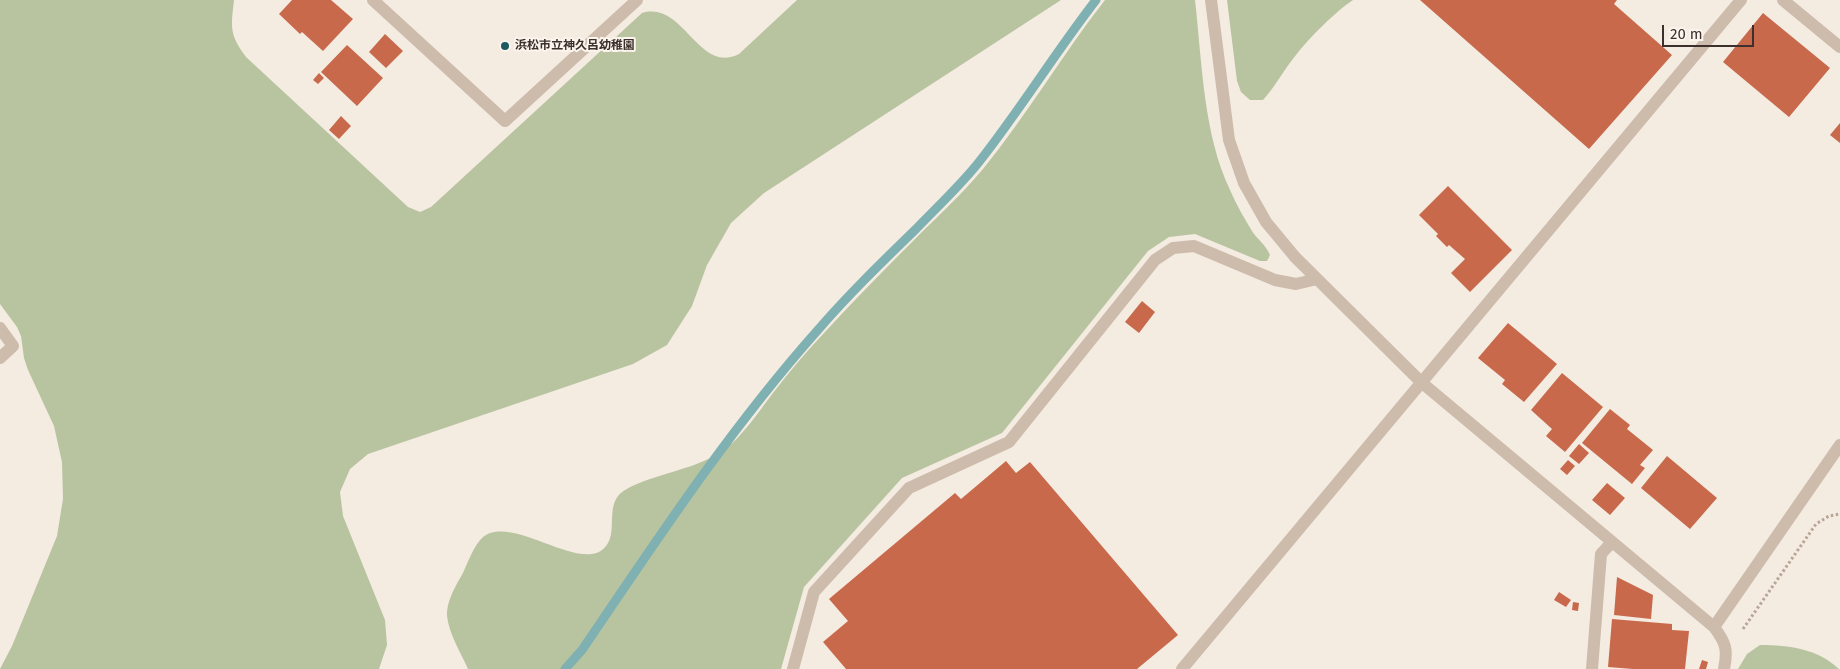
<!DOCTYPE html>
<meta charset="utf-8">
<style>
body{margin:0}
#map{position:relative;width:1840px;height:669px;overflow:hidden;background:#f4ebe1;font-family:"Fira Sans",sans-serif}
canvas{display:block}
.scale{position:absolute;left:1662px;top:25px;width:92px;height:22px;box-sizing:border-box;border:2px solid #3b302b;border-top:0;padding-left:6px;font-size:15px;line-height:18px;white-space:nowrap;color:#3b302b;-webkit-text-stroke:4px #fbf5ee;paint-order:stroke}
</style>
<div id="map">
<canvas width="1840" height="669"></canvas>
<div class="scale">20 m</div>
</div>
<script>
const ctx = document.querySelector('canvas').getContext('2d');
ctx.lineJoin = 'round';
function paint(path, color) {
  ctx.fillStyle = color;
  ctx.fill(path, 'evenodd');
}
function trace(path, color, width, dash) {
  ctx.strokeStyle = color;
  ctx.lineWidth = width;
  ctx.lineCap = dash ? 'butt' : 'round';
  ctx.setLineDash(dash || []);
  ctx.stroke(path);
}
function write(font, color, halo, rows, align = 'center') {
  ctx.font = font + ' "Fira Sans","Noto Sans JP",sans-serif';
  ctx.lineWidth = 4;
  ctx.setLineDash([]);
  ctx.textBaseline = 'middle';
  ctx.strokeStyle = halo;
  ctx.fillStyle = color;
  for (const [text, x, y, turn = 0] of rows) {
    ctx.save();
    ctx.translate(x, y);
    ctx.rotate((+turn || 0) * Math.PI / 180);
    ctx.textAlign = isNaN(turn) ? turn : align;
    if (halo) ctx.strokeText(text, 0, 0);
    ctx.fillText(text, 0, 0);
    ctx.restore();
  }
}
paint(new Path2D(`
 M0,0H234C231,27 229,34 246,57L408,207L420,212L431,207L642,13C684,0 698,75 739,54L797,0H1061L764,193L731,223L707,265L692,306L667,345L633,364L368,454L350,469L340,492L343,516L385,620L387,645L379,669H0L12,646L57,536L63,499L62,462L54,426L28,370L24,358L21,336L17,327L0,304Z
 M1105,0H1195C1202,61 1203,134 1230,190C1236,204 1244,218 1252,231C1257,239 1266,245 1270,255L1267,261H1260L1195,234L1169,237L1148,251L1002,433L902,478L804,587L781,669H468C461,653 449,634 447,616C446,602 456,585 463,573C468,562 474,545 483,537C512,513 584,576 606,546C617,533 607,510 618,496C628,482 681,471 699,463C715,457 730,447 741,434C753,421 763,406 773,393C789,372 806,352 824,333C854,300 886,268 918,236C940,214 963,193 983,169C1027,115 1062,55 1105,0Z
 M1227,0H1353C1335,12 1309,38 1296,55C1284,69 1276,86 1263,100H1250L1241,92L1237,81Z
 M1760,645C1789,645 1818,649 1839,669H1738L1747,654Z`), '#b8c4a0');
trace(new Path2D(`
 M565,669L582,650C656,541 729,430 817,331C848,295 882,262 916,229C937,207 960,186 979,162C1020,110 1055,53 1096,0`), '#7fb0b2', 9);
paint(new Path2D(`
 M292,0H331L353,19L323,51L302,32L300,34L279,14Z
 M1420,0H1617L1614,4L1672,55L1589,149Z
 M1763,13L1830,68L1789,117L1723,62Z
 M385,34L403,51L386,68L369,52Z
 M347,45L383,78L357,106L321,72Z
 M319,73L324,78L318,84L313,80Z
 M341,116L351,126L339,139L329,130Z
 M1840,123V143L1830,135Z
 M1448,186L1512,250L1470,292L1451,273L1465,259L1449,245L1447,247L1436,236L1438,234L1419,215Z
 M1142,301L1155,312L1139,333L1125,322Z
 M1508,323L1557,364L1524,402L1502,384L1505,380L1478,358Z
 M1562,373L1603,407L1565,452L1546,436L1552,429L1531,410Z
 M1610,409L1630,425L1627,429L1653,450L1640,465L1645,468L1632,484L1582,443Z
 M1579,444L1589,453L1579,464L1569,456Z
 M1667,456L1717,498L1690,529L1641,488Z
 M1568,460L1575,466L1567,475L1560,469Z
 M1006,461L1016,473L1030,462L1178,635L1137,669H846L823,642L848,621L829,599L955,493L961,499Z
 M1607,483L1625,498L1610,515L1592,500Z
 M1617,577L1653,595L1651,619L1614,615Z
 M1559,592L1571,600L1566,607L1554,600Z
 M1573,602L1579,603L1578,611L1572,610Z
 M1612,619L1672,624V630L1689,631L1685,669H1633L1608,667Z
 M1702,660L1708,662L1706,669H1699Z`), '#c8694b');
trace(new Path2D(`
 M1743,629L1816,524L1829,516L1840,514`), '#b9a596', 3, [2.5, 2.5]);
trace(new Path2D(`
 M373,0L505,121L637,0
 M1211,0L1229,140L1244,183L1266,222L1295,257L1421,382L1714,627C1726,643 1728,650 1724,669
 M1783,0L1840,47
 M0,328L13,346L0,358
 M1714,627L1840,445
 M793,669L814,592L909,488L1009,442L1155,260L1173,248L1194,246L1275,280L1296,284L1317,279
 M1592,669L1601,554L1612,542`), '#cdbbac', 12);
trace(new Path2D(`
 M1182,669L1741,0`), '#cdbbac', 12);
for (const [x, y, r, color] of [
 [505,46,5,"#1f5a5e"]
]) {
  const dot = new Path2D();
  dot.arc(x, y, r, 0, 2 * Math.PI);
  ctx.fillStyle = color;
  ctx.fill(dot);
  trace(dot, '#fbf5ee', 2);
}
write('bold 12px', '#3b302b', '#fbf5ee', [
 ["浜松市立神久呂幼稚園",515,46]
], 'left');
</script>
